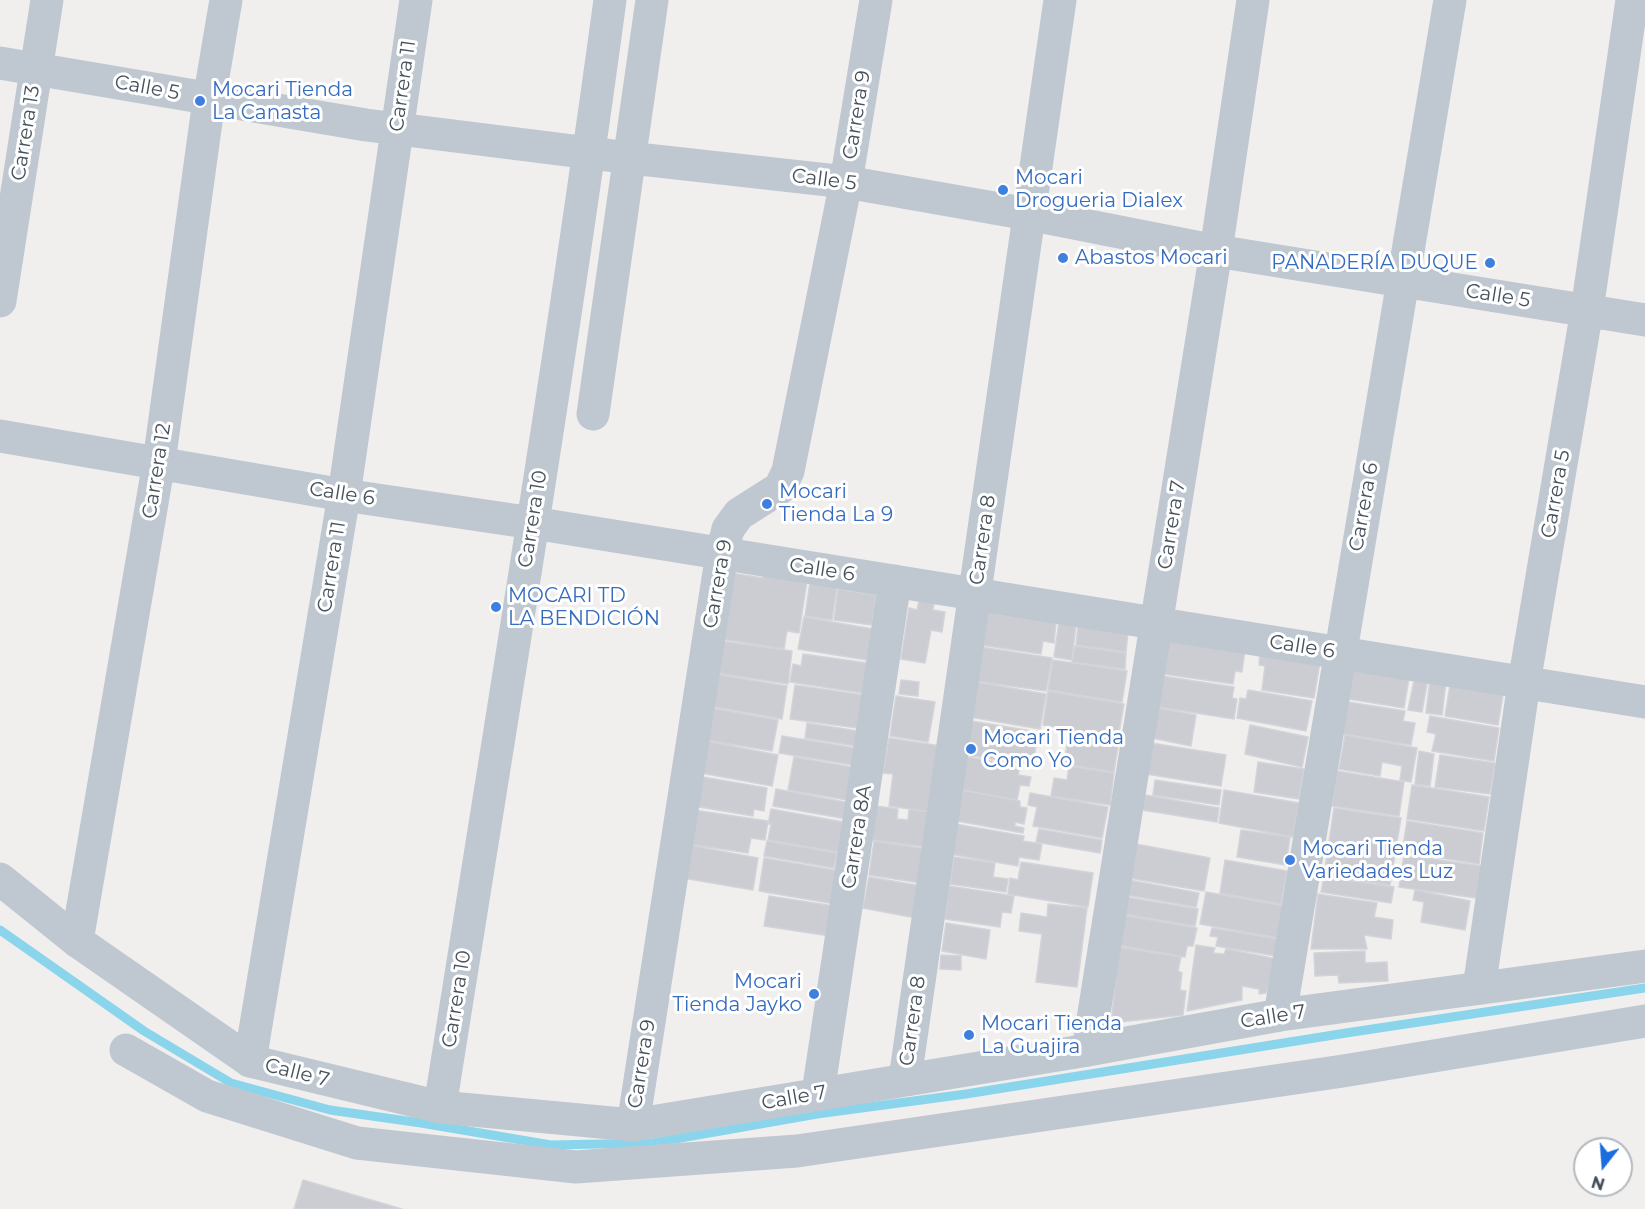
<!DOCTYPE html>
<meta charset="utf-8">
<style>
body{margin:0}
#map{position:relative;width:1645px;height:1209px;overflow:hidden;background:#f1eeee;font-family:Montserrat,sans-serif}
canvas{display:block}
.north{position:absolute;left:1573px;top:1137px;width:60px;height:60px;box-sizing:border-box;background:#fff;border:2px solid #b5b9bd;border-radius:50%;rotate:197deg;font-size:16px;font-weight:700;line-height:24px;text-align:center;color:#46515b}
.north::after{content:'';display:block;margin:auto;width:21px;height:27px;background:#1a6dde;clip-path:polygon(50% 0,100% 100%,50% 72%,0 100%)}
</style>
<div id="map">
<canvas width="1645" height="1209"></canvas>
<div class="north">N</div>
</div>
<script>
const ctx = document.querySelector('canvas').getContext('2d');
ctx.lineJoin = 'round';
function trace(path, color, width, dash) {
  ctx.strokeStyle = color;
  ctx.lineWidth = width;
  ctx.lineCap = dash ? 'butt' : 'round';
  ctx.setLineDash(dash || []);
  ctx.stroke(path);
}
function paint(path, color) {
  ctx.fillStyle = color;
  ctx.fill(path, 'evenodd');
}
function write(font, color, halo, rows, align = 'center') {
  ctx.font = font + ' Montserrat,sans-serif';
  ctx.lineWidth = 6;
  ctx.setLineDash([]);
  ctx.textBaseline = 'middle';
  ctx.strokeStyle = halo;
  ctx.fillStyle = color;
  for (const [text, x, y, turn = 0] of rows) {
    ctx.save();
    ctx.translate(x, y);
    ctx.rotate((+turn || 0) * Math.PI / 180);
    ctx.textAlign = isNaN(turn) ? turn : align;
    if (halo) ctx.strokeText(text, 0, 0);
    ctx.fillText(text, 0, 0);
    ctx.restore();
  }
}
trace(new Path2D(`
 M0,930L144,1031L231,1083L330,1110L421,1123L551,1145L652,1143L817,1114L966,1094L1346,1033L1645,988`), '#8ad5eb', 9);
const building = new Path2D(`
 M731,573L763,578V575L807,581L799,633L787,631L784,649L721,639Z
 M810,582L837,586L832,620L805,616Z
 M838,589L876,595L872,625L834,620Z
 M919,601L934,603L933,610L945,612L942,632L931,630L925,663L901,659L909,608L917,610Z
 M986,612L1056,622L1054,643L1043,641L1041,654L981,645Z
 M804,617L873,629L867,660L798,649Z
 M1059,622L1076,624L1072,660L1054,657Z
 M1078,626L1128,632L1126,652L1076,645Z
 M1169,640L1245,650L1242,672L1235,671L1233,684L1164,674Z
 M721,641L792,651L788,684L716,673Z
 M1075,646L1126,653L1125,669L1072,662Z
 M981,647L1052,658L1046,691L976,681Z
 M1260,652L1320,662L1314,698L1262,690L1265,666L1259,665Z
 M803,654L867,663L862,693L790,682L793,664L801,666Z
 M1053,660L1127,671L1122,702L1048,690Z
 M1354,669L1409,678L1404,708L1349,699Z
 M714,674L787,686L782,719L709,706Z
 M1162,676L1234,687L1232,698L1237,699L1234,719L1158,707Z
 M1415,676L1428,678L1422,712L1408,710Z
 M901,680L919,682L918,696L899,694Z
 M1430,680L1446,682L1442,715L1426,713Z
 M976,682L1046,694L1040,729L970,717Z
 M795,685L863,695L858,728L790,719Z
 M1450,685L1503,695L1498,725L1445,716Z
 M1248,690L1312,701L1306,731L1237,718L1240,698L1246,699Z
 M1048,691L1124,704L1118,738L1043,725Z
 M896,696L935,702L928,742L890,736Z
 M1348,702L1405,711L1403,721L1415,723L1411,745L1343,734Z
 M711,708L778,720L772,751L705,740Z
 M1157,708L1196,715L1191,746L1152,738Z
 M1430,716L1499,728L1494,761L1432,751L1436,734L1427,732Z
 M971,721L1038,732L1033,765L966,755Z
 M807,723L858,731L856,746L805,738Z
 M1250,725L1308,737L1302,767L1245,754Z
 M1069,732L1119,741L1114,772L1064,764Z
 M1345,735L1417,748L1411,782L1400,780L1402,766L1382,762L1380,776L1339,769Z
 M782,736L856,748L853,765L779,753Z
 M889,738L941,746L931,812L889,806L893,774L883,773Z
 M706,741L778,755L772,786L701,773Z
 M1151,743L1226,755L1221,786L1146,774Z
 M1419,751L1434,754L1430,786L1415,784Z
 M1440,755L1495,763L1490,794L1435,787Z
 M794,757L852,767L847,800L788,790Z
 M967,757L1020,766L1018,775L1031,777L1029,786L1020,785L1017,800L961,790Z
 M1258,762L1304,769L1299,799L1254,792Z
 M1069,766L1114,773L1110,805L1051,796L1054,778L1067,780Z
 M1337,771L1404,782L1399,816L1332,806Z
 M697,776L767,788L764,811L754,809L753,816L693,806Z
 M1155,780L1221,790L1219,805L1153,795Z
 M1412,785L1489,797L1484,831L1407,819Z
 M776,789L850,803L847,819L773,806Z
 M963,790L1020,801V807L1027,808L1024,824L1015,822V826L1024,828L1023,833L957,821Z
 M1224,790L1299,803L1293,837L1219,823Z
 M1030,793L1108,807L1102,838L1033,826L1037,807L1028,805Z
 M1145,795L1219,808L1217,822L1142,810Z
 M876,806L898,809L897,819L908,820L909,809L931,812L926,847L872,840Z
 M1334,808L1401,818L1390,885L1324,875Z
 M687,809L768,821L765,840L751,838L748,853L681,843Z
 M771,809L843,822L844,853L768,840L771,824H768Z
 M1407,821L1483,833L1479,864L1402,852Z
 M955,824L1024,836L1023,841L1042,844L1039,860L1019,857L1018,866L950,854Z
 M1039,829L1102,840L1100,853L1036,842Z
 M1241,830L1290,837L1286,865L1237,857Z
 M767,841L837,853L834,868L764,856Z
 M874,841L926,849L921,883L869,875Z
 M683,844L758,858L753,890L677,877Z
 M1136,844L1210,858L1204,891L1129,878Z
 M1404,855L1481,866L1476,898L1399,887Z
 M954,857L995,863L993,877L1008,879L1006,892L950,884Z
 M764,858L840,871L835,904L759,891Z
 M1225,860L1287,871L1281,904L1220,893Z
 M1021,862L1093,873L1088,907L1008,894L1010,878L1018,880Z
 M869,877L922,886L916,918L863,908Z
 M1324,877L1394,887L1391,903L1321,892Z
 M1129,880L1199,893L1196,907L1126,895Z
 M949,886L1014,896L1011,913L1002,912L1000,927L945,919Z
 M1415,890L1470,901L1465,930L1421,922L1424,902L1413,900Z
 M1206,892L1285,906L1279,938L1200,924Z
 M1318,894L1377,903L1374,917L1393,920L1391,939L1364,935L1367,949H1311Z
 M769,896L834,906L830,936L764,926Z
 M1126,897L1198,909L1195,926L1123,914Z
 M1048,904L1087,908L1077,987L1036,982L1042,934L1019,931L1021,913L1047,917Z
 M1122,915L1197,928L1193,946H1187L1185,957L1117,945Z
 M946,923L990,930L986,959L942,951Z
 M1212,928L1278,939L1276,956L1216,946L1218,937L1210,936Z
 M1196,945L1215,948L1213,953L1224,954L1226,949L1277,959L1266,993L1259,994V989L1242,986V1000L1187,1011Z
 M1119,947L1181,957L1178,971L1182,973L1180,990L1186,991L1183,1015L1111,1023Z
 M1365,951V963L1387,962L1388,981L1339,983L1338,975L1315,976L1314,953Z
 M941,955L961,956V970L940,969Z
 M303,1180L402,1209H294Z`);
paint(building, '#cbcdd3');
trace(building, '#d2d4da', 1.5);
trace(new Path2D(`
 M0,63L366,125L630,158L846,182L1028,214L1216,251L1645,320
 M0,301L47,0
 M593,414L652,0
 M0,436L344,495L533,523L1645,702
 M77,941L159,462L209,100L226,0
 M1479,988L1524,683L1587,310L1632,0
 M1280,1015L1450,0
 M126,1050L207,1096L357,1143L576,1167L797,1151L1343,1071L1645,1021
 M1088,1050L1216,251L1253,0
 M250,1061L344,495L416,0
 M905,1079L1060,0
 M818,1093L895,581
 M440,1107C498,739 560,370 610,0
 M633,1125L722,553L728,529L739,514L780,488L788,471L846,182L876,0`), '#bfc8d0', 33);
trace(new Path2D(`
 M0,879L77,941L250,1061L440,1107L633,1125L1088,1050L1280,1015L1645,966`), '#bfc8d0', 33);
for (const [x, y, r, color] of [
 [200,101,6,"#3f7fe0"],
 [1003,190,6,"#3f7fe0"],
 [1063,258,6,"#3f7fe0"],
 [1490,263,6,"#3f7fe0"],
 [767,504,6,"#3f7fe0"],
 [496,607,6,"#3f7fe0"],
 [971,749,6,"#3f7fe0"],
 [1290,860,6,"#3f7fe0"],
 [814,994,6,"#3f7fe0"],
 [969,1035,6,"#3f7fe0"]
]) {
  const dot = new Path2D();
  dot.arc(x, y, r, 0, 2 * Math.PI);
  ctx.fillStyle = color;
  ctx.fill(dot);
  trace(dot, '#fff', 2);
}
write('20px', '#46515b', '#fff', [
 ["Carrera 11",403,86,-82],
 ["Calle 5",147,88,10],
 ["Carrera 9",857,115,-81],
 ["Carrera 13",26,133,-81],
 ["Calle 5",824,180,7],
 ["Calle 5",1498,296,9],
 ["Carrera 12",157,471,-81],
 ["Calle 6",342,494,9],
 ["Carrera 5",1556,494,-80],
 ["Carrera 6",1364,507,-80],
 ["Carrera 10",533,519,-81],
 ["Carrera 7",1172,525,-81],
 ["Carrera 8",983,540,-82],
 ["Carrera 11",332,567,-81],
 ["Calle 6",822,570,9],
 ["Carrera 9",718,584,-80],
 ["Calle 6",1302,647,9],
 ["Carrera 8A",857,837,-81],
 ["Carrera 10",457,999,-81],
 ["Calle 7",1273,1017,-9],
 ["Carrera 8",913,1021,-82],
 ["Carrera 9",642,1064,-81],
 ["Calle 7",297,1073,14],
 ["Calle 7",794,1098,-10]
]);
write('20px', '#366cbe', '#fff', [
 ["Mocari Tienda",212,90],
 ["La Canasta",212,113],
 ["Mocari",1015,178],
 ["Drogueria Dialex",1015,201],
 ["Abastos Mocari",1075,258],
 ["PANADERÍA DUQUE",1478,263,"right"],
 ["Mocari",779,492],
 ["Tienda La 9",779,515],
 ["MOCARI TD",508,596],
 ["LA BENDICIÓN",508,619],
 ["Mocari Tienda",983,738],
 ["Como Yo",983,761],
 ["Mocari Tienda",1302,849],
 ["Variedades Luz",1302,872],
 ["Mocari",802,982,"right"],
 ["Tienda Jayko",802,1005,"right"],
 ["Mocari Tienda",981,1024],
 ["La Guajira",981,1047]
], 'left');
</script>
